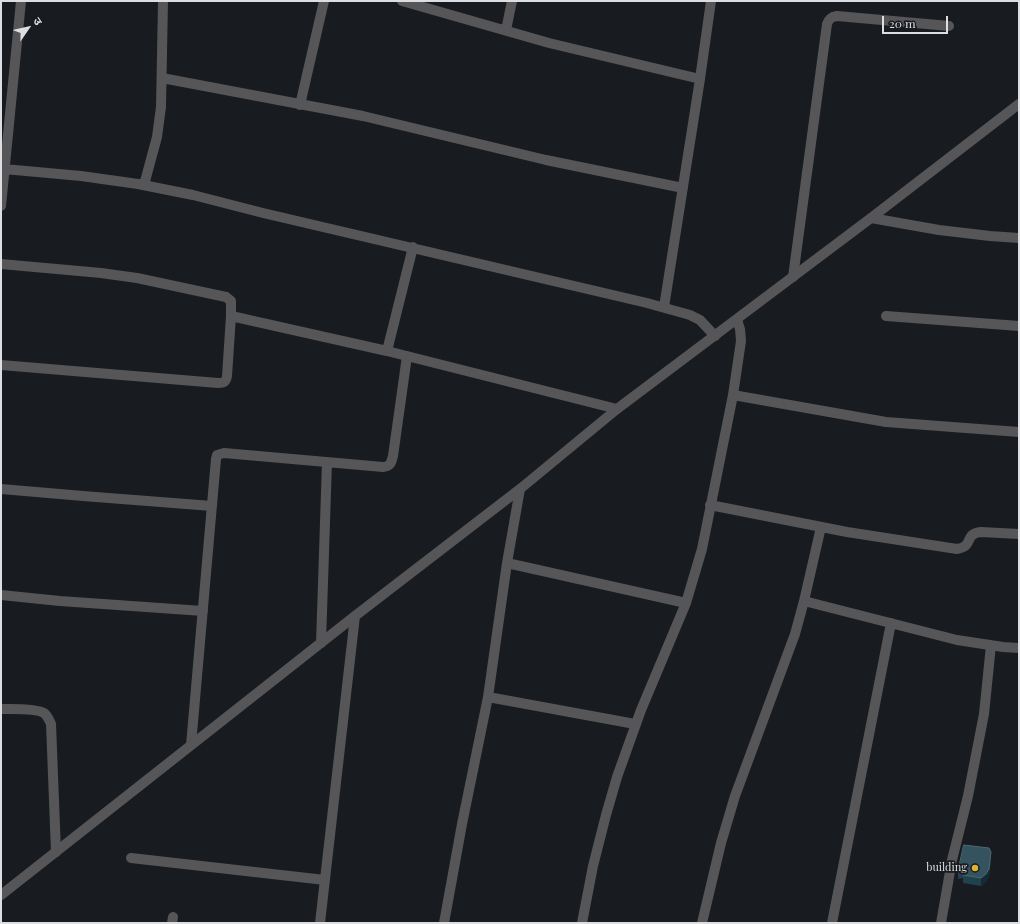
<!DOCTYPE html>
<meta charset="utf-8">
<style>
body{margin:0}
#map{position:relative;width:1020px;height:924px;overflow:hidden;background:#181b1f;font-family:"Playfair Display","Noto Sans Devanagari",serif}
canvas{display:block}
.frame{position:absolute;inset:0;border:2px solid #dcdee1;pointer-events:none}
.north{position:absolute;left:8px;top:8px;width:40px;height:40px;-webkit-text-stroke:3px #181b1f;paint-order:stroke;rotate:56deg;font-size:11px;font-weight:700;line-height:16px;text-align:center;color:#dcdee1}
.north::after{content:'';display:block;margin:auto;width:14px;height:18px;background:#dcdee1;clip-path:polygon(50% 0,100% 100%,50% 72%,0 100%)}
.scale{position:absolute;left:882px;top:16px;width:66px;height:18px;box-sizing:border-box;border:2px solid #dcdee1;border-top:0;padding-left:5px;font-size:12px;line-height:14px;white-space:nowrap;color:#dcdee1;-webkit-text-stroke:3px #181b1f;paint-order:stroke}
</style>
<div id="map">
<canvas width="1020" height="924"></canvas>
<div class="frame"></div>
<div class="north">उ</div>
<div class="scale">20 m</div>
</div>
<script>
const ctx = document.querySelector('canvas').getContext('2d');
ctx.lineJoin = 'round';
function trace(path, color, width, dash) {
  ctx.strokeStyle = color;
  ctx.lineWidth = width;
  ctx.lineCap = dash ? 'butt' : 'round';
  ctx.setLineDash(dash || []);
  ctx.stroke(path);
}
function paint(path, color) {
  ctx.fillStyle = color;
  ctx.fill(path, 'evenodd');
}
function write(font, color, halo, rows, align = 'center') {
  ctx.font = font + ' "Playfair Display",serif';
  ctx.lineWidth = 3.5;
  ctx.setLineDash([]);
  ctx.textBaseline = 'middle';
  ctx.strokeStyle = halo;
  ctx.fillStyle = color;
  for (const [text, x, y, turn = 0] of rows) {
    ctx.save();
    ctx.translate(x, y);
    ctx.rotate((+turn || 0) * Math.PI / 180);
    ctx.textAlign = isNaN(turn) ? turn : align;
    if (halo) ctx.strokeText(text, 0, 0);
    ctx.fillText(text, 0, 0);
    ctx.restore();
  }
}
trace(new Path2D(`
 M402,1L549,43L700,79
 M506,30L512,1
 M162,78L363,116L546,160L683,188
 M300,105L324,1
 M4,169L81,176L138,184L193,195L263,213L647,303L690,315L700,320L715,336
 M144,185L157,137L161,107L163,1
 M1,206L21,1
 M871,218L939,230L990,236L1019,238
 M1,264L101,273L137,278L226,297L231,301V316L387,351L617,409
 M793,277L827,24C829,19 831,17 837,16L949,26
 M664,307L700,79L711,1
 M886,316L1019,326
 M387,351L413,247
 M1,365L218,383C224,383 226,382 227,376L231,316
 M733,395L886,422L1019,432
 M1,489L83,496L212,506
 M710,505L847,532L957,549C975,546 963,534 981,532L1019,534
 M507,563L686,603
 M1,595L60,601L203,611
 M804,601L957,640L1003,647L1019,648
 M321,643L327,462
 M488,697L635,724
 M1,709C11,709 36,708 44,713C48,716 49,720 51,724L56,852
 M191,745L216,459L217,455L224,453L383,467C391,466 391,463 393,456L407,356
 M131,858L325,880
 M172,923L173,917
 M320,923L355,616
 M444,923L462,824L488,697L507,563L520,489
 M582,923L593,866L606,815L617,777L641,710L686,603L702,549L733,395L741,341L740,329L737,320
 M702,923L721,843L735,796L795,634L804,601L821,527
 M832,923L891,623
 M941,923L952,860L968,796L984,714L991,645`), '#565558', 10);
trace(new Path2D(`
 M1,895L355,616L520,489L617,409L871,218L1019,104`), '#565558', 10);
paint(new Path2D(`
 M991,859L989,876L986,882L981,886L963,883V878L958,879V872Z`), '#1f424f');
paint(new Path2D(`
 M991,852V859L989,876L986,882L981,886V878Z`), '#142b35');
const building = new Path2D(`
 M964,845L989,848L991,852L989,869L986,874L981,878L963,875V871L958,872Z`);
paint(building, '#34535f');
trace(building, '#4e6873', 1);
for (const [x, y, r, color] of [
 [975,868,4,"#deb133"]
]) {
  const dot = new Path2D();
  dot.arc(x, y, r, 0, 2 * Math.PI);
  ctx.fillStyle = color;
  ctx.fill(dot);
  trace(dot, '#181b1f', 1.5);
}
write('11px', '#dcdee1', '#181b1f', [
 ["building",967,868]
], 'right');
</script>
